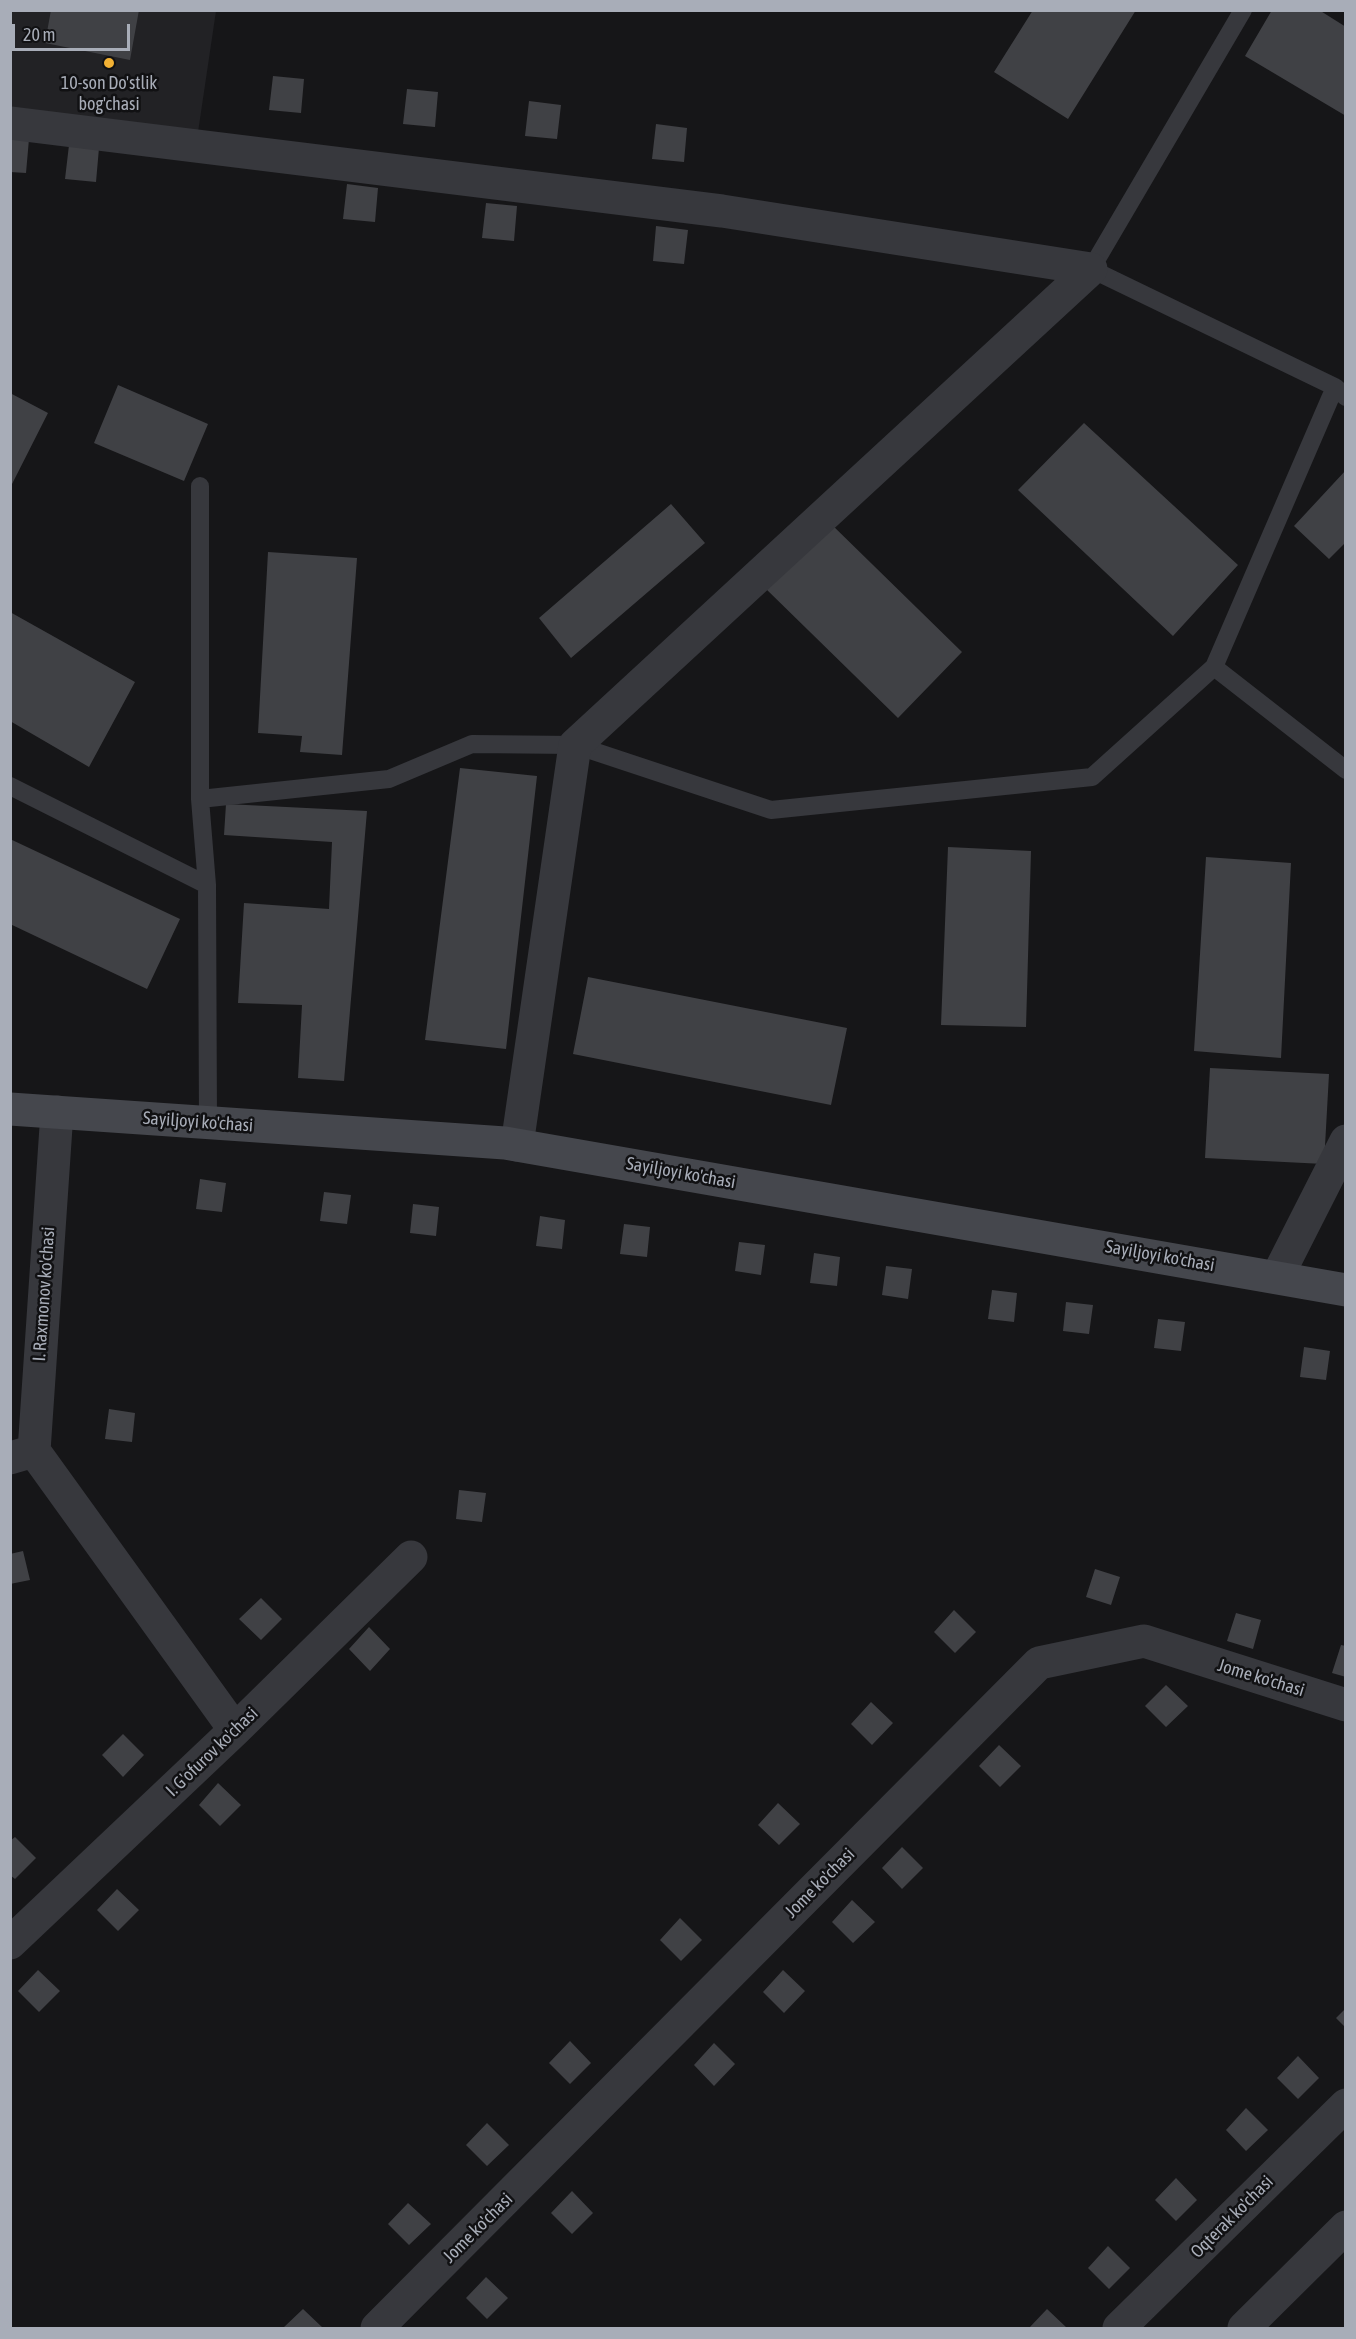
<!DOCTYPE html>
<style>
body{margin:0}
#map{position:relative;width:1356px;height:2339px;overflow:hidden;background:#161618;font-family:"Asap Condensed",sans-serif}
canvas{display:block}
.frame{position:absolute;inset:0;border:12px solid #a8adb8;pointer-events:none}
.scale{position:absolute;left:12px;top:24px;width:118px;height:27px;box-sizing:border-box;border:3px solid #a8adb8;border-top:0;padding-left:8px;font-size:18px;line-height:21px;white-space:nowrap;color:#a8adb8;-webkit-text-stroke:4px #111113;paint-order:stroke}
</style>
<div id="map">
<canvas width="1356" height="2339"></canvas>
<div class="frame"></div>
<div class="scale">20 m</div>
</div>
<script>
const ctx = document.querySelector('canvas').getContext('2d');
ctx.lineJoin = 'round';
function paint(path, color) {
  ctx.fillStyle = color;
  ctx.fill(path, 'evenodd');
}
function trace(path, color, width, dash) {
  ctx.strokeStyle = color;
  ctx.lineWidth = width;
  ctx.lineCap = dash ? 'butt' : 'round';
  ctx.setLineDash(dash || []);
  ctx.stroke(path);
}
function write(font, color, halo, rows, align = 'center') {
  ctx.font = font + ' "Asap Condensed",sans-serif';
  ctx.lineWidth = 5;
  ctx.setLineDash([]);
  ctx.textBaseline = 'middle';
  ctx.strokeStyle = halo;
  ctx.fillStyle = color;
  for (const [text, x, y, turn = 0] of rows) {
    ctx.save();
    ctx.translate(x, y);
    ctx.rotate((+turn || 0) * Math.PI / 180);
    ctx.textAlign = isNaN(turn) ? turn : align;
    if (halo) ctx.strokeText(text, 0, 0);
    ctx.fillText(text, 0, 0);
    ctx.restore();
  }
}
paint(new Path2D(`
 M11,11H216L197,139L11,115Z`), '#222225');
paint(new Path2D(`
 M51,10H139L130,60L45,43Z
 M1033,10H1136L1068,119L994,72Z
 M1272,10H1319L1346,27V116L1245,56Z
 M273,76L304,79L301,113L269,110Z
 M407,89L438,92L435,127L403,124Z
 M529,101L561,105L557,139L525,136Z
 M656,124L687,128L684,162L652,159Z
 M10,137L29,139L26,173L10,172Z
 M69,145L99,148L96,182L65,179Z
 M347,184L378,188L375,222L343,219Z
 M486,203L517,206L514,241L482,238Z
 M656,226L688,230L684,264L653,261Z
 M118,385L208,424L184,481L94,443Z
 M10,393L48,413L10,488Z
 M1084,423L1238,565L1173,636L1018,490Z
 M1346,470V542L1329,559L1294,526Z
 M671,504L705,543L571,658L539,618Z
 M828,521L962,652L898,718L764,587Z
 M268,552L357,558L342,755L300,752L302,736L258,733Z
 M10,612L135,682L89,767L10,721Z
 M460,768L537,776L506,1049L425,1040Z
 M226,804L367,811L344,1081L298,1078L302,1005L238,1003L244,903L329,909L332,842L224,835Z
 M10,839L180,919L147,989L10,924Z
 M948,847L1031,851L1026,1027L941,1025Z
 M1206,857L1291,863L1281,1058L1194,1051Z
 M588,977L847,1028L831,1105L573,1054Z
 M1210,1068L1329,1074L1324,1164L1205,1158Z
 M200,1179L226,1183L222,1212L196,1209Z
 M324,1192L351,1195L347,1224L320,1221Z
 M413,1204L439,1207L436,1236L410,1233Z
 M540,1216L565,1220L562,1249L536,1246Z
 M624,1224L650,1227L647,1257L620,1254Z
 M739,1242L765,1245L761,1275L735,1271Z
 M814,1253L840,1257L837,1286L810,1283Z
 M886,1266L912,1269L908,1299L882,1295Z
 M992,1290L1017,1293L1014,1322L988,1319Z
 M1066,1302L1093,1305L1089,1334L1063,1331Z
 M1158,1319L1185,1322L1181,1351L1154,1348Z
 M1304,1347L1330,1351L1326,1380L1300,1377Z
 M109,1409L135,1413L132,1442L105,1439Z
 M459,1490L486,1493L482,1522L456,1519Z
 M23,1551L30,1580L10,1584V1554Z
 M1095,1569L1120,1577L1111,1605L1086,1597Z
 M261,1598L282,1619L261,1640L239,1619Z
 M954,1610L976,1632L955,1653L934,1632Z
 M1236,1613L1261,1620L1253,1649L1227,1641Z
 M369,1627L390,1649L370,1671L349,1649Z
 M1341,1645L1346,1646V1677L1332,1673Z
 M1166,1685L1188,1706L1166,1727L1145,1706Z
 M871,1702L893,1723L872,1745L851,1724Z
 M123,1734L144,1755L123,1777L102,1755Z
 M999,1745L1021,1766L1000,1787L979,1766Z
 M218,1783L241,1805L220,1826L199,1805Z
 M778,1803L800,1824L779,1845L758,1825Z
 M15,1837L36,1858L15,1879L10,1875V1841Z
 M902,1847L923,1868L902,1889L882,1868Z
 M117,1889L139,1910L118,1931L97,1910Z
 M852,1900L875,1922L853,1943L832,1922Z
 M680,1918L702,1940L681,1961L660,1940Z
 M38,1970L60,1991L39,2012L18,1991Z
 M783,1970L805,1991L784,2013L763,1992Z
 M1346,2008V2028L1336,2018Z
 M570,2041L591,2063L570,2084L549,2063Z
 M714,2043L735,2064L714,2086L694,2065Z
 M1298,2056L1319,2078L1298,2099L1277,2078Z
 M1246,2108L1268,2130L1246,2151L1226,2130Z
 M487,2123L509,2145L487,2166L466,2145Z
 M1176,2178L1197,2200L1176,2221L1155,2200Z
 M572,2191L593,2213L572,2234L551,2213Z
 M408,2203L431,2224L409,2245L388,2224Z
 M1108,2246L1130,2268L1109,2289L1088,2268Z
 M486,2277L508,2298L487,2319L466,2298Z
 M303,2309L323,2328H283Z
 M1047,2309L1067,2328H1029Z`), '#404145');
trace(new Path2D(`
 M1243,10L1091,269L1335,387L1346,397
 M200,486V799L207,885L208,1123
 M1214,667L1346,770
 M10,786L207,885
 M200,799L389,779L472,744L575,745L771,810L1092,777L1214,667L1335,387`), '#37383d', 18);
trace(new Path2D(`
 M10,123L722,211L1091,269
 M517,1145L575,745L1091,269
 M1277,1277L1346,1141
 M34,1451L235,1730
 M10,1458L34,1451L57,1112
 M10,1943L235,1730L411,1557
 M377,2328L1039,1663L1144,1641L1346,1705
 M1119,2328L1346,2105
 M1244,2328L1346,2227`), '#37383d', 33);
trace(new Path2D(`
 M10,1109L505,1143L1346,1290`), '#45474d', 33);
for (const [x, y, r, color] of [
 [109,63,6,"#f2b134"]
]) {
  const dot = new Path2D();
  dot.arc(x, y, r, 0, 2 * Math.PI);
  ctx.fillStyle = color;
  ctx.fill(dot);
  trace(dot, '#111113', 2);
}
write('18px', '#a8adb8', '#111113', [
 ["10-son Do'stlik",109,83],
 ["bog'chasi",109,104]
]);
write('18px', '#a8adb8', '#111113', [
 ["Sayiljoyi ko'chasi",198,1122,4],
 ["Sayiljoyi ko'chasi",681,1173,10],
 ["Sayiljoyi ko'chasi",1160,1256,10],
 ["I. Raxmonov ko'chasi",44,1294,-86],
 ["Jome ko'chasi",1261,1678,17],
 ["I. G'ofurov ko'chasi",212,1752,-44],
 ["Jome ko'chasi",820,1883,-45],
 ["Oqterak ko'chasi",1232,2217,-45],
 ["Jome ko'chasi",478,2228,-45]
]);
</script>
